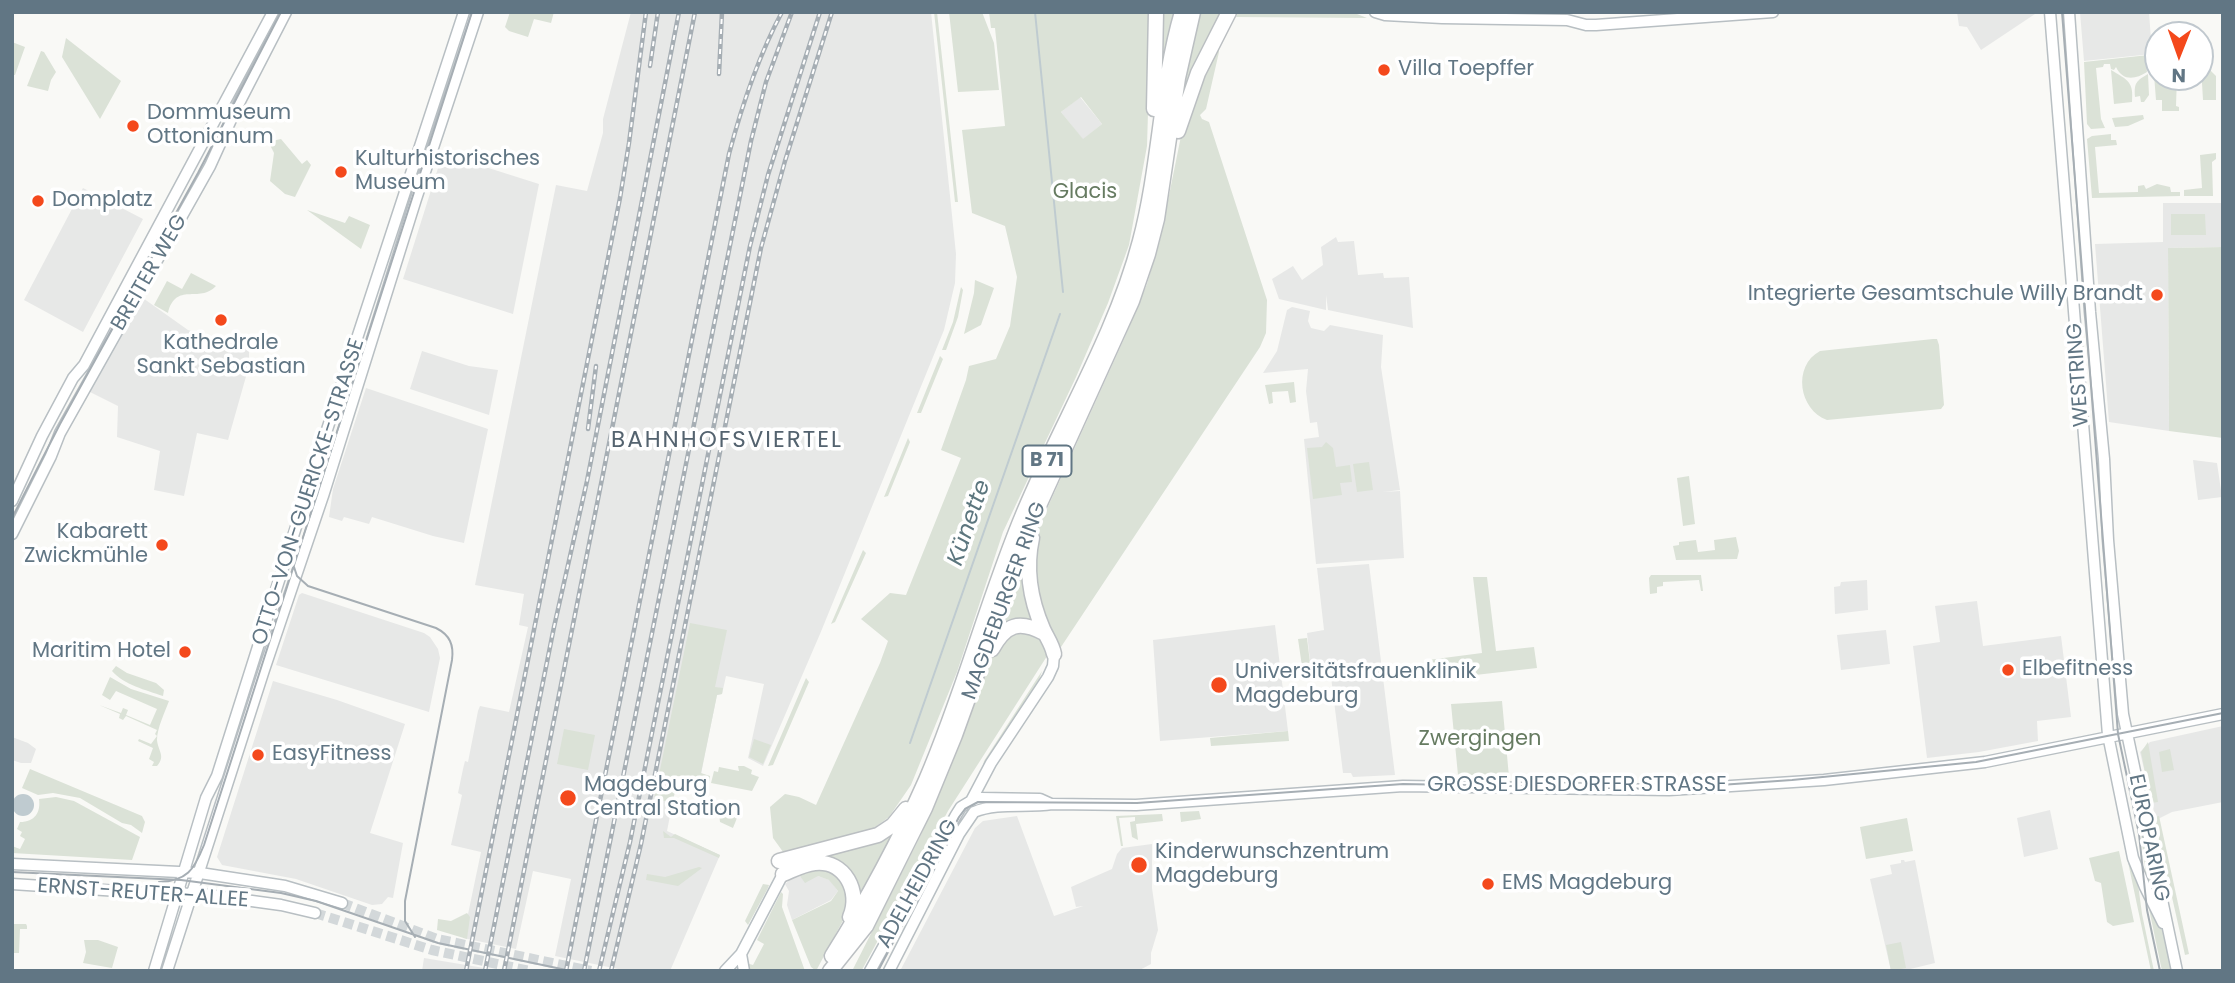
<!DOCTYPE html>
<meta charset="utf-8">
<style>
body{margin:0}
#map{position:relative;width:2235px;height:983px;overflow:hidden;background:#f9f9f6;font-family:Poppins,sans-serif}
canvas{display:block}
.frame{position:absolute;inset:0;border:14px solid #617684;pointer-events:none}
.north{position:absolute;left:2144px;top:21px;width:70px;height:70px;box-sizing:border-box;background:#fff;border:2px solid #c0c8ce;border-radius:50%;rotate:181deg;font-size:19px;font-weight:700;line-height:28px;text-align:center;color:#617684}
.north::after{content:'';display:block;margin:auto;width:24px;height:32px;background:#f4491c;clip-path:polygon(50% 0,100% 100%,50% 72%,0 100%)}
</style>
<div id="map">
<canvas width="2235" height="983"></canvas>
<div class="frame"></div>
<div class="north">N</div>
</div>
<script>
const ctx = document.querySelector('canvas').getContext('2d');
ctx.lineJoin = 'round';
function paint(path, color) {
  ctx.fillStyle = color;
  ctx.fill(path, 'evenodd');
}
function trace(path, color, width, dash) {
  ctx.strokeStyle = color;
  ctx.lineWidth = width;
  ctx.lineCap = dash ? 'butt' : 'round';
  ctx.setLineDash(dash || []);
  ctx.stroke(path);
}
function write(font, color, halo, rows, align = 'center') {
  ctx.font = font + ' Poppins,sans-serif';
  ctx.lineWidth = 7;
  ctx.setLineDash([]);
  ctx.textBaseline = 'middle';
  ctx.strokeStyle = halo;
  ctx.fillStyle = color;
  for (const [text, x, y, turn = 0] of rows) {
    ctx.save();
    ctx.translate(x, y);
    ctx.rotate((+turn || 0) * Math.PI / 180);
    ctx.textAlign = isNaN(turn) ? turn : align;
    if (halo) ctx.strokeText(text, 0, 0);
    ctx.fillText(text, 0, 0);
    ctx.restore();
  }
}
paint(new Path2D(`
 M631,12H931L956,254L955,283L944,330L820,634L763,766L748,758L764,684L726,676L722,694L717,695L701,774L679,770L667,831L720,855L670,971H628L555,956L571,879L533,871L516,949L463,938L481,852L451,845L462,795L458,793L463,769L465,761L468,762L478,711L480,706L509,712L528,627L519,625L524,594L475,585L556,185L587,191L603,133V119Z
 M1957,12H2038L1981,50L1967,27L1959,26Z
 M2080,12H2149L2152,54L2084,61Z
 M1080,97L1102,124L1083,140L1061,112Z
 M457,158L539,184L513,314L403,279L439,165L448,167Z
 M83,188L143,219L83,332L24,300Z
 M2163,203H2223V247L2168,248L2169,431L2109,422L2095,244L2163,242Z
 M1336,237L1338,242L1354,241L1358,275L1383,273L1384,278L1409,277L1413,328L1328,310L1326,295V310L1279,299L1272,279L1293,266L1302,280L1323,265L1321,247Z
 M140,296L188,330L249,349V366L228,440L197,433L184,496L154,490L160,451L117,437L118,406L88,391Z
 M1292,307L1310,311L1308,321L1311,328L1324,331L1330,325L1383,335L1381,367L1400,490L1383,492L1400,491L1404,558L1316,564L1304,439L1319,437L1317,422L1310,423L1306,391L1308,369L1263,373L1277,351L1287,310Z
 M422,351L469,366L498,370L489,415L410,389Z
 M366,388L488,429L464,543L433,536L372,517L369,524L344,517L342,521L329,517L333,489Z
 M2193,460L2217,463L2222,497L2198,500Z
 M1369,564L1395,775L1353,777L1351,773H1343L1331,677L1312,679L1307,633L1324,630L1317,568Z
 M1867,580L1868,610L1835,614L1834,587L1840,586L1841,582Z
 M302,593L424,633L430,637L438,649L440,658L429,712L276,665L299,595Z
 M1977,601L1983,646L2061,636L2071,717L2037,721L2038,741L1979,752L1927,758L1913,646L1940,642L1935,606Z
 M1275,625L1288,731L1160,741L1153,640Z
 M1886,630L1890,664L1841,670L1837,635Z
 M273,681L337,700L405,724L370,833L403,843L393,898L388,897L382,904L372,905L296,879L222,865L217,857Z
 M2223,726V802L2172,812L2156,820L2140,752L2150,742Z
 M12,737L28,743L36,749L31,763H21L12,760Z
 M2050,810L2058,849L2024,857L2017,818Z
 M1017,816L1054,916L1083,906L1076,907L1071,887L1112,869L1117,854L1122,848L1152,844V888L1158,930L1151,953V964L1138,971H900L975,828L983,821Z
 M1901,860H1904L1905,862L1915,860L1935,963L1902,971H1891L1870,879L1892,874L1890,865L1901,863Z
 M798,873L818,876L830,880L838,891L831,900L792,920L787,905L789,891L785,884Z
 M424,958L502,971H422Z`), '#e7e8e7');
paint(new Path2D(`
 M510,12H554L551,23L534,19L528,37L509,31L505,27Z
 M934,12H937L958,202H955Z
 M949,12H982L994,43L999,90L958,92Z
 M989,12H1151L1147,146L1129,245L1108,303L1076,377L1003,532L957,672L911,785L889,817L874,828L858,836L786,856L773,838L770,807L785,794L799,797L816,805L880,663L888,641L861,619L890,593L906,595L961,458L941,450L966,380L969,366L996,359L1010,326L1017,277L1005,226L972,213L962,130L1005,126L995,28H991ZM1081,97L1102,124L1083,139L1061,112Z
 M1160,12H1177L1161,80Z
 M1199,12H1223L1179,110L1186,62Z
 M1238,12H1352L1367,18L1236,17Z
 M66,38L121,81L100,119L62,57Z
 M12,42L25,47L15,75H12Z
 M1216,43L1219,52L1206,109L1200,115L1202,119L1209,122L1267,300L1266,333L1260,347L1061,647L1054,640L1034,592L1036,533L1124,339L1147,284L1160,240L1181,136Z
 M2207,49V67L2216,76V100H2203L2200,50Z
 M41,51L44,52L56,72L51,80L48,91L27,86Z
 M2158,54V77H2177L2176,106L2179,107V111H2162V100H2156L2153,62H2146L2147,72C2136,79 2123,82 2116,67L2114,70L2111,69L2110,64H2104L2103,67L2096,68L2101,119L2105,128L2091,129L2087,124L2084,62Z
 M2111,70C2128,80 2134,82 2132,102L2114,104Z
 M2148,74L2149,95L2144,102H2141L2140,96L2135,97C2134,83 2136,81 2148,74Z
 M2143,115L2144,119L2128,126L2115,127L2112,118Z
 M2111,134V140H2116L2117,145L2095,147L2099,193L2138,192V186L2144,185L2146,189L2157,184L2170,187L2171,192H2180V196L2092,198L2087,139L2092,136Z
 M281,139L302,164L307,160L311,165L295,197L285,194L270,181L274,153L270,145L272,141Z
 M2216,153V159L2212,162L2213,196H2184V190L2202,188L2200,155Z
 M307,210L345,223L349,216L370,225L361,249Z
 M2171,214H2205L2206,235H2171Z
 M2223,247V438L2169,431L2168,248Z
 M191,273L216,286C199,304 176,281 168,313L154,305L167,281L182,289Z
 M975,280L994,288L981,325L964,334L974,293Z
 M961,287L963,290L958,317L946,350H942L953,322Z
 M1933,339H1937L1939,345L1944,405L1941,409L1827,420C1799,410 1792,366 1820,351Z
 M940,356L943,359L921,413H917Z
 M1294,382L1296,402L1290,403L1288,391L1272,392L1273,403L1269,404L1265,385Z
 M908,438L910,442L888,496L884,497Z
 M1326,442L1333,448L1336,467L1350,465L1352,482L1340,483L1342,495L1313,499L1307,448L1322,447Z
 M1369,462L1373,490L1357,492L1353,464Z
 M1689,476L1695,524L1683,526L1677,478Z
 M1736,537L1739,551L1737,559L1676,560L1673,546L1679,545V542L1696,540L1698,552L1715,550L1714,540Z
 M863,550L866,553L835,622L831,624Z
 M1023,566L1037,622L1001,628Z
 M1651,575H1701L1703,591H1701L1699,580L1663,582V586L1657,587V593L1650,594L1649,578Z
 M1473,577H1487L1496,651L1534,647L1537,668L1431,680L1428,660L1482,653Z
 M690,623L727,630L715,687L723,688L722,694L717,695L701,773L710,776L709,782L678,776L673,801H661L654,799Z
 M1020,630L1042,637L1049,653L948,811L863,968L861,971H852L921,835L990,661L997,646Z
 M1307,638L1312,679L1304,680L1298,639Z
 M116,666L127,673L156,683L164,690L163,696C146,690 124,685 112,671Z
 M1042,671L1039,680L983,766L984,761Z
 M110,677L131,689L169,701C165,712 157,728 157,740C158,751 166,756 157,766H152L154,762L149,759L153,748L138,741L139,739L151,744L157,736L155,734L157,730L126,716L123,720L119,718L120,714L99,705L121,713L123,708L128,710L126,715L150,725L157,709L116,691L110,700L102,695Z
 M806,678L809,682L773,765L768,766Z
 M1502,701L1509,777L1458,775L1451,704Z
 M564,729L595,735L588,770L557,764Z
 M1288,731L1289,741L1211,746L1210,738Z
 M754,739L771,745L763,764L749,757Z
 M2148,742L2158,802L2151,803L2141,752Z
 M2170,749L2174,770L2162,772L2159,752Z
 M738,766H744L752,770L751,774L759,777L752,791L711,783L714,771L718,772L719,767L739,771Z
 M30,769L142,816L145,822L142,833L131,825L122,823L80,798L53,793L38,795L22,788Z
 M56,797L74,801L140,837L132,860L12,853V846L20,849L25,839L20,836L22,832L17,829L20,822C35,822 41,812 39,799Z
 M731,803C743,808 737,818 733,828L720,822L718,805Z
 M2117,810L2138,884L2142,914L2154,971H2151Z
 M1199,811L1201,819L1181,822L1180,812Z
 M1162,814L1163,821L1136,824L1138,840L1132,837L1130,822L1135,821V817L1119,818L1123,846H1121L1116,816Z
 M2159,816L2189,954L2185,955L2154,817Z
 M1907,818L1913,851L1866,859L1860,827Z
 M899,821L860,902L857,891L815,856Z
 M663,831L671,837L675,834L720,855L719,858L674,838H664Z
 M2141,835H2144L2159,905L2147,883Z
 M2119,851L2134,922L2113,926L2107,922L2101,883L2095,881L2089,858Z
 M699,867L702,868L678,886L646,880L647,874L665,877Z
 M823,868L840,878L846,889L848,911L816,971L811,967L792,920L831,901L838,891L829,880L818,876L805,883L798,873Z
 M763,884L769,885L768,888L748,925L745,921Z
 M781,892L783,894L782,907L805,971H751L746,963L753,965L764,944L757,940Z
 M2148,904L2164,934L2173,971H2162Z
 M467,913L470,917L467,939L437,930L438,919L451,921Z
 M12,924H26L27,926V929H20L19,953H12Z
 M84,940H98L118,947L112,968L83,963L86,952Z
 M1901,942L1906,968L1891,971L1886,945Z`), '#dbe2d7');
paint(new Path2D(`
 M12 805a11 11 0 1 1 22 0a11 11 0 1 1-22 0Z`), '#bfcbd0');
trace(new Path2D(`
 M1035,12L1063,292
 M910,743L1060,314`), '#bfcbd0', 2);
trace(new Path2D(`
 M342,903L437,939L591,971
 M315,913L432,950L530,971`), '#d3d8da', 10, [10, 5]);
const secondary = new Path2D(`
 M1375,12L1385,15L1442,18L1567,20L1586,25H1596L1773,12
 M2050,12L2108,735L2133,858L2145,887L2163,923
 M2069,12L2090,312L2104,459L2108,540L2123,714L2177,971
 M12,501L42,436L73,378L84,365L273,12
 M12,534L51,456L60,433L210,166L235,111L286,12
 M971,801L981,798L1040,799L1051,804
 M974,812C998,802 1026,808 1052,804L1136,805L1403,786L1669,790L1824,780L1985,762L2223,714
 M12,864L200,873L285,886L342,903
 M12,884L149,893L201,894L281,905L315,913
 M741,954L744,971
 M154,971L206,798L217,776L321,448L464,12
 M167,971L264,670L323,496L416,199L478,12
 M725,971L741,954L783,874
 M870,971L956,815L961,807L971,801L991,763L1048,677L1053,666L1054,654
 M889,971L959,834L974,812`);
const highway = new Path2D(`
 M1154,109L1156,12
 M1178,131L1198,73L1229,12
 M1032,538C1025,570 1030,599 1043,629C1047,638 1052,644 1054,654
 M992,649C1006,624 1019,620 1044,633
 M779,861L878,835L893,825L906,809
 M783,874C793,870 804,864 815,863C845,860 861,892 850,917
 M832,956C867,900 899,841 926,780C964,692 987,600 1024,512C1062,421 1115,336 1140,241C1160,166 1160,87 1182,12
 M830,971L866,926L925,808L955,735L1032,521L1132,301L1148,254L1157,219L1178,78L1193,12`);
trace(secondary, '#b8bfc3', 13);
trace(highway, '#bbbfc2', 17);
trace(secondary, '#fff', 10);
trace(highway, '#fff', 14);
trace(new Path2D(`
 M2062,12L2118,734L2139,834L2147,910L2160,971
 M12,518L60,424L198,173L281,12
 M293,564L297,576L308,586L436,628C450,635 454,645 452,660L405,901V921L415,937
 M12,872L181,880L281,893L316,901L438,943L571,971
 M159,882C187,881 194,870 204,845L472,12
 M878,971L959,817L965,809L978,802L1137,803L1403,784L1662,789L1792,780L1976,762L2223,713`), '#a6aeb4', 2);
const rail = new Path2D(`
 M650,66L658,12
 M719,74L722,12
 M588,429L596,366
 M466,971L620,198L629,143L646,12
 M485,971L554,627L587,481L679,12
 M504,971L695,12
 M566,971L729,154C742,105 758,57 782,12
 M584,971L751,141L766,82L792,12
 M599,971L630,842L750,246L768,175L820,12
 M611,971L641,844L761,248L785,161L832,12`);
trace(rail, '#a6aeb4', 4.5);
trace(rail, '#fff', 2, [5]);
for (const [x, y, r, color] of [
 [1384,70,7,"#f4491c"],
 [133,126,7,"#f4491c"],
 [341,172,7,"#f4491c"],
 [38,201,7,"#f4491c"],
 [2157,295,7,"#f4491c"],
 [221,320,7,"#f4491c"],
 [162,545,7,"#f4491c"],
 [185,652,7,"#f4491c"],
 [2008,670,7,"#f4491c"],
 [1219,685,9,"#f4491c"],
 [258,755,7,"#f4491c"],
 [568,798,9,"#f4491c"],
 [1139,865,9,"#f4491c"],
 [1488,884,7,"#f4491c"]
]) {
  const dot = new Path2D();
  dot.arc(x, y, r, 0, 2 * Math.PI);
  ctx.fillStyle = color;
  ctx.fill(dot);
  trace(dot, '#fff', 2.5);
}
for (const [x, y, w] of [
 [1047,461,49]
]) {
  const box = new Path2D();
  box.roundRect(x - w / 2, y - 15.5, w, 31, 5);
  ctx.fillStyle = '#fff';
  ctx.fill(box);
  trace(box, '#617684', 2);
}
write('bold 19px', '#617684', null, [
 ["B 71",1047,461]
]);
write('21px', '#617684', '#fff', [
 ["Villa Toepffer",1398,70],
 ["Dommuseum",147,114],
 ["Ottonianum",147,138],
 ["Kulturhistorisches",355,160],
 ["Museum",355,184],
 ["Domplatz",52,201],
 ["Integrierte Gesamtschule Willy Brandt",2143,295,"right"],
 ["Kathedrale",221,344,"center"],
 ["Sankt Sebastian",221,368,"center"],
 ["Kabarett",148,533,"right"],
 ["Zwickmühle",148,557,"right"],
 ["Maritim Hotel",171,652,"right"],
 ["Elbefitness",2022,670],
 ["Universitätsfrauenklinik",1235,673],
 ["Magdeburg",1235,697],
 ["EasyFitness",272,755],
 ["Magdeburg",584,786],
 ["Central Station",584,810],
 ["Kinderwunschzentrum",1155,853],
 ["Magdeburg",1155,877],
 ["EMS Magdeburg",1502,884]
], 'left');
write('21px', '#667b61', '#fff', [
 ["Glacis",1085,193],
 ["Zwergingen",1480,740]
]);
write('21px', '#617684', '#fff', [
 ["BREITER WEG",150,273,-60],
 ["WESTRING",2079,375,-94],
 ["OTTO-VON-GUERICKE-STRASSE",309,492,-72],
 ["MAGDEBURGER RING",1005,601,-70],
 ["GROSSE DIESDORFER STRASSE",1577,786],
 ["EUROPARING",2148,838,78],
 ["ADELHEIDRING",918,884,-61],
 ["ERNST-REUTER-ALLEE",143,894,4]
]);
ctx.letterSpacing = '2px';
write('23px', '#54636f', '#fff', [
 ["BAHNHOFSVIERTEL",727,441]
]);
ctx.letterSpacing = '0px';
write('italic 23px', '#5c767e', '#fff', [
 ["Künette",970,523,-71]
]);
</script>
